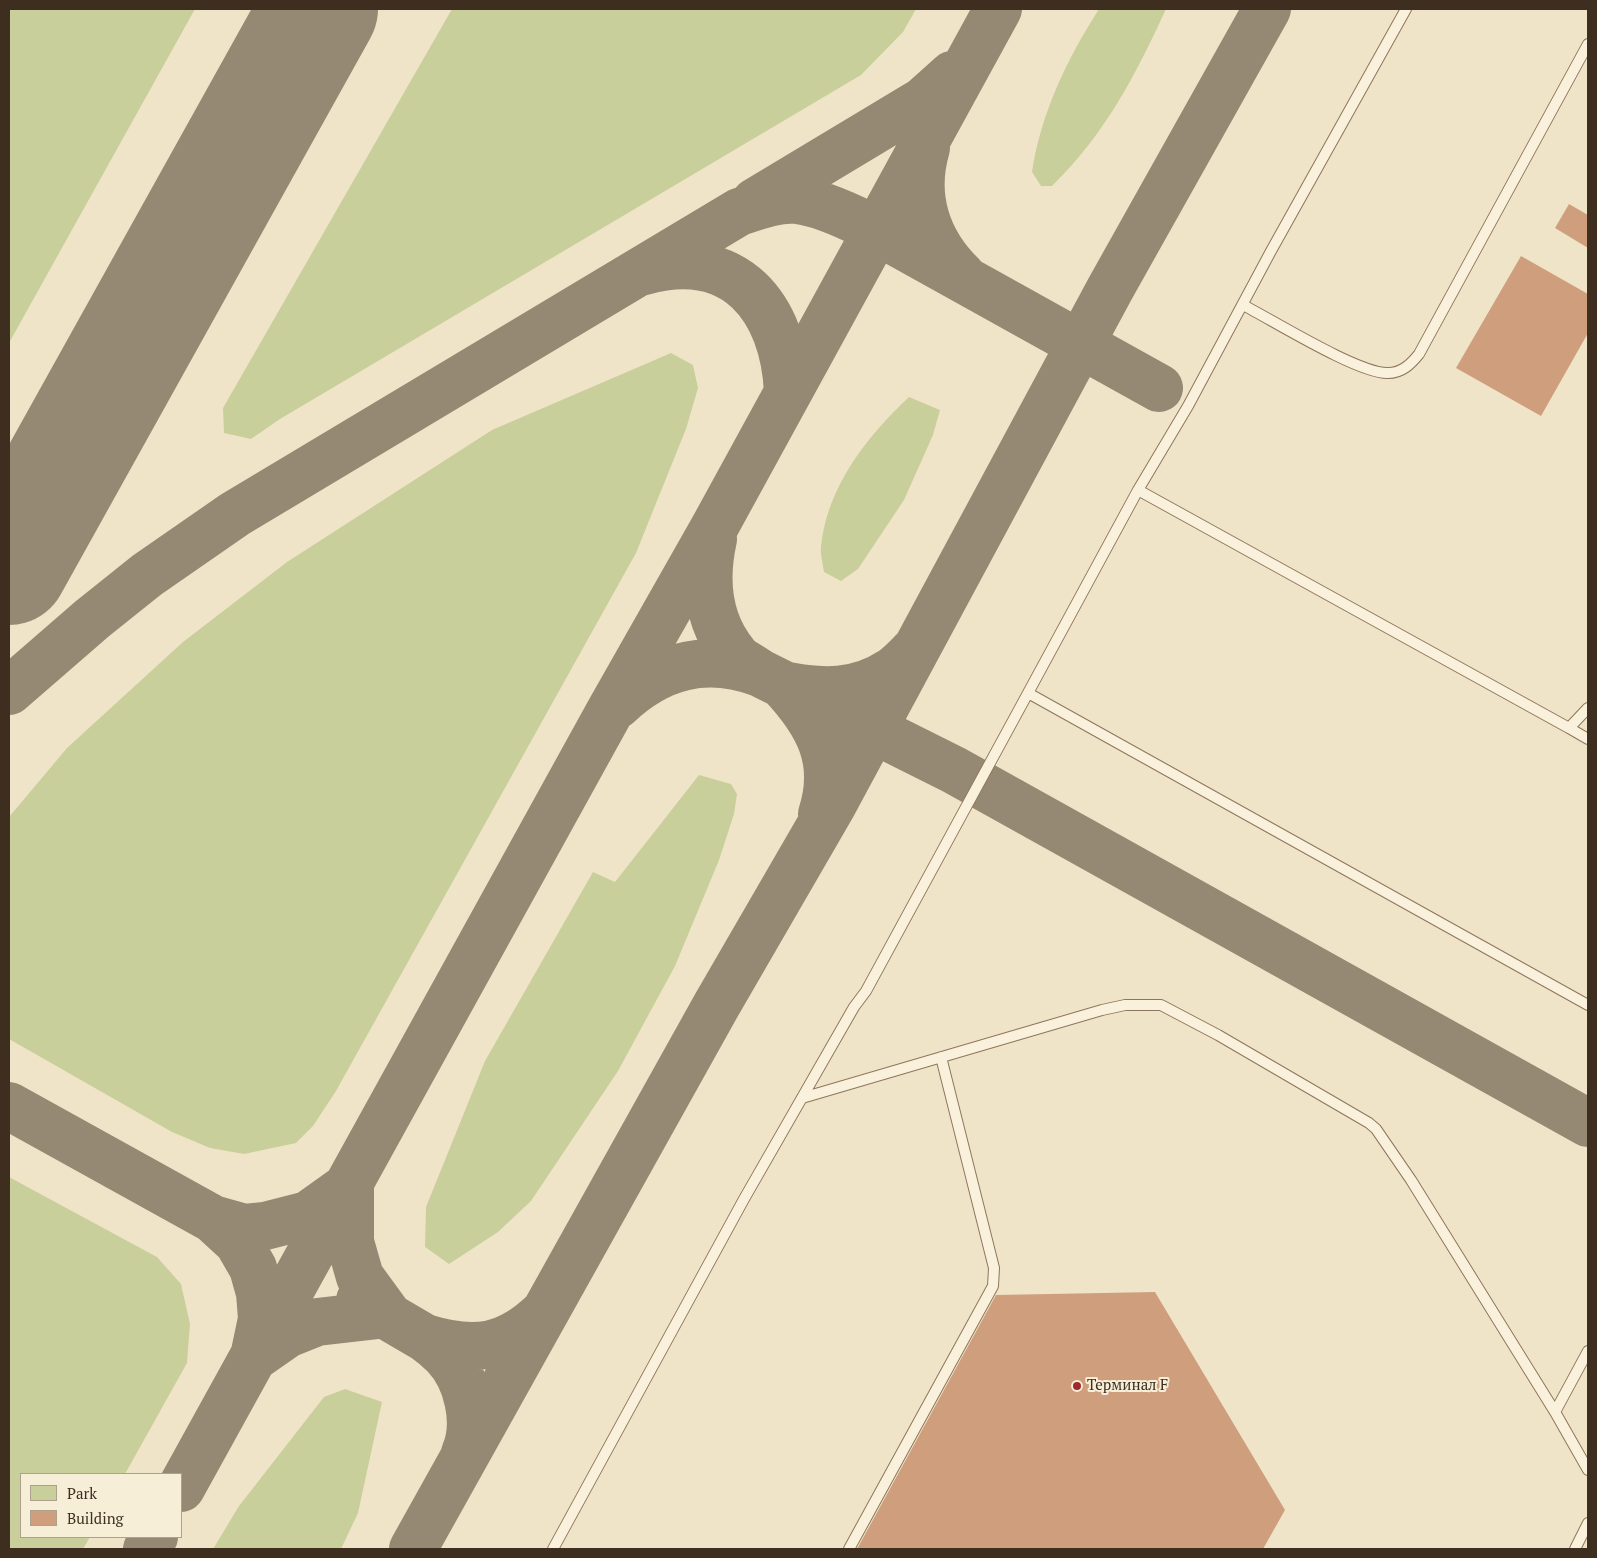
<!DOCTYPE html>
<meta charset="utf-8">
<style>
body{margin:0}
#map{position:relative;width:1597px;height:1558px;overflow:hidden;background:#f0e4c8;font-family:"PT Serif",serif}
canvas{display:block}
.frame{position:absolute;inset:0;border:10px solid #3d2e20;pointer-events:none}
.legend{position:absolute;left:20px;top:1473px;width:162px;height:65px;box-sizing:border-box;background:#f7eed8;border:1px solid #ada18e;margin:0;padding:6px 9px;list-style:none;font-size:15px;color:#3d2e20}
.legend li{display:flex;align-items:center;gap:10px;height:25px}
.legend b{width:25px;border:1px solid #ada18e}
</style>
<div id="map">
<canvas width="1597" height="1558"></canvas>
<div class="frame"></div>
<ul class="legend">
<li><b style="height:14px;background:#c9cf9b"></b>Park</li>
<li><b style="height:14px;background:#cf9f7d"></b>Building</li>
</ul>
</div>
<script>
const ctx = document.querySelector('canvas').getContext('2d');
ctx.lineJoin = 'round';
function paint(path, color) {
  ctx.fillStyle = color;
  ctx.fill(path, 'evenodd');
}
function trace(path, color, width, dash) {
  ctx.strokeStyle = color;
  ctx.lineWidth = width;
  ctx.lineCap = dash ? 'butt' : 'round';
  ctx.setLineDash(dash || []);
  ctx.stroke(path);
}
function write(font, color, halo, rows, align = 'center') {
  ctx.font = font + ' "PT Serif",serif';
  ctx.lineWidth = 4;
  ctx.setLineDash([]);
  ctx.textBaseline = 'middle';
  ctx.strokeStyle = halo;
  ctx.fillStyle = color;
  for (const [text, x, y, turn = 0] of rows) {
    ctx.save();
    ctx.translate(x, y);
    ctx.rotate((+turn || 0) * Math.PI / 180);
    ctx.textAlign = isNaN(turn) ? turn : align;
    if (halo) ctx.strokeText(text, 0, 0);
    ctx.fillText(text, 0, 0);
    ctx.restore();
  }
}
paint(new Path2D(`
 M9,9H195L9,343Z
 M452,9H916L903,32L861,75L280,419L251,439L224,433L223,408Z
 M1099,9H1166C1135,76 1106,133 1052,186H1041L1032,172C1041,113 1067,59 1099,9Z
 M671,353L693,365L698,388L686,429L636,553L336,1091L313,1126L296,1143L244,1154L210,1148L172,1132L9,1039V817L67,748L183,642L287,562L492,430Z
 M909,397L940,410L933,435L904,500L858,569L841,581L824,572C823,564 820,554 821,546C827,487 867,436 909,397Z
 M699,775L731,784L737,794L734,814L719,860L675,966L618,1071L531,1201L498,1232L449,1264L425,1247L426,1207L485,1061L593,872L615,882Z
 M9,1177L157,1257L181,1284L190,1324L187,1363L125,1474H21V1537H90L83,1549H9Z
 M345,1389L382,1402L358,1513L341,1549H213L239,1506L324,1397Z`), '#c9cf9b');
trace(new Path2D(`
 M300,42L325,9
 M926,148C912,196 926,241 962,276
 M755,202L923,101L952,75
 M644,271C735,246 784,307 788,392
 M713,539C704,580 707,621 735,655C740,662 752,667 760,673
 M9,691L92,619L147,575L235,514L739,212C757,206 778,198 797,200C820,203 844,214 864,224L1159,388
 M617,705C659,665 706,653 760,673L954,770L1588,1123
 M822,814C839,761 819,724 783,685C822,693 857,694 892,671C900,666 908,657 915,650
 M9,1106L240,1234
 M350,1185V1242L360,1277L387,1314L317,1322L287,1334L254,1357L262,1319L260,1293L253,1268L238,1242L213,1219L245,1228L265,1226L308,1215Z
 M360,1300L425,1338
 M465,1453C478,1423 468,1379 445,1355C439,1349 432,1343 425,1338C474,1353 507,1349 545,1312
 M181,1488L610,711L715,526L998,9
 M147,1549L154,1537
 M413,1549L716,1006L833,804L1110,289L1267,9`), '#968974', 48);
trace(new Path2D(`
 M9,566L319,9`), '#968974', 118);
paint(new Path2D(`
 M1569,204L1588,215V248L1555,228Z
 M1521,256L1588,294V333L1541,416L1456,368Z
 M1155,1292L1285,1510L1263,1549H857L996,1295Z`), '#cf9f7d');
const lane = new Path2D(`
 M1243,305C1274,321 1359,374 1388,373C1402,373 1411,364 1419,354L1588,44
 M1138,490L1569,728
 M1028,693L1138,490L1188,406L1271,251L1406,9
 M1588,708L1569,728L1588,739
 M802,1098L1102,1010L1125,1005H1161L1218,1035L1369,1123L1376,1129L1411,1180L1555,1412L1588,1470
 M1555,1412L1588,1351
 M553,1549L744,1199L854,1007L866,991L1028,693L1588,1005
 M849,1549L993,1286L994,1268L941,1057
 M1575,1549L1588,1523`);
trace(lane, '#8d765c', 12);
trace(lane, '#faf1dc', 10);
for (const [x, y, r, color] of [
 [1077,1386,5,"#9e2a2b"]
]) {
  const dot = new Path2D();
  dot.arc(x, y, r, 0, 2 * Math.PI);
  ctx.fillStyle = color;
  ctx.fill(dot);
  trace(dot, '#f7eed8', 2);
}
write('15px', '#3d2e20', '#f7eed8', [
 ["Терминал F",1087,1386]
], 'left');
</script>
